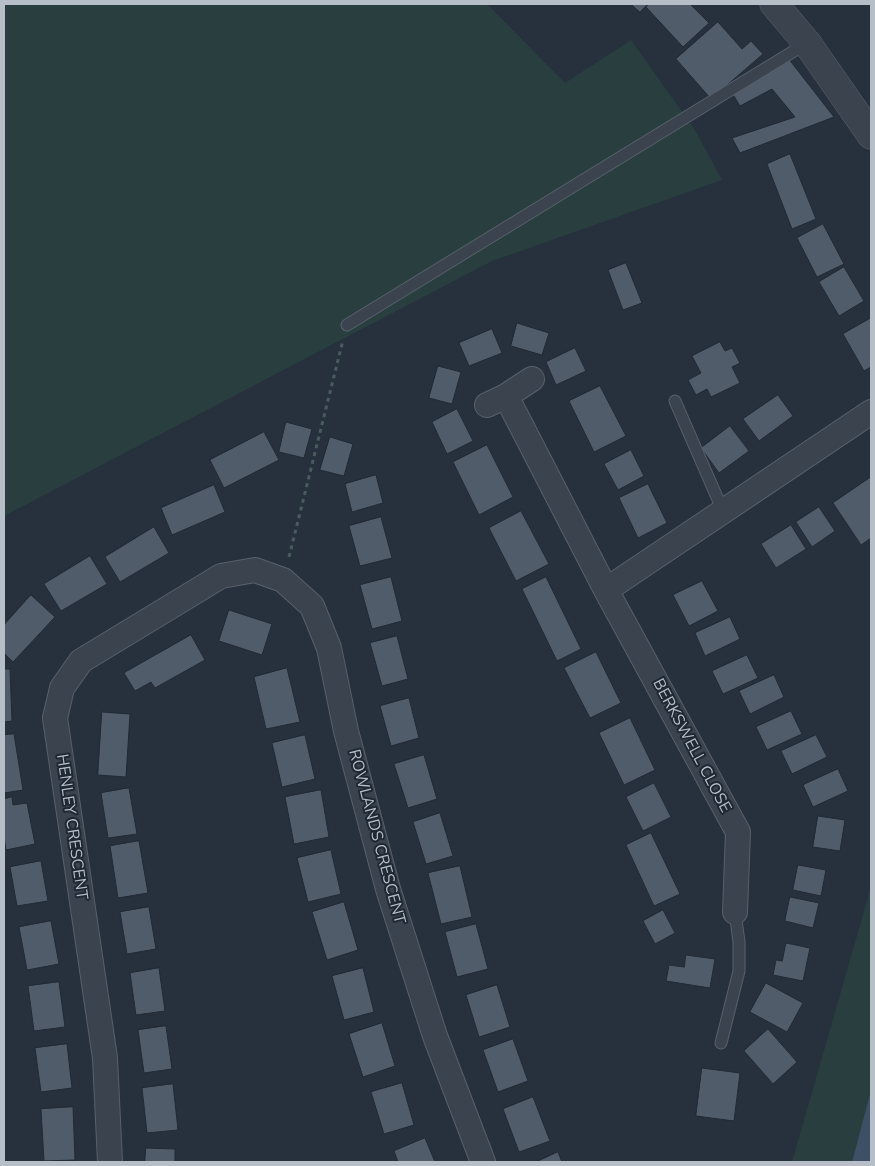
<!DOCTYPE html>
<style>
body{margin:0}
#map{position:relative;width:875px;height:1166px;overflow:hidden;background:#26313d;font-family:"Nunito Sans",sans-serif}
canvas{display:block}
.frame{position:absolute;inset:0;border:5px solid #b6bec8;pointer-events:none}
</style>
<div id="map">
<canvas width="875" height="1166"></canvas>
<div class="frame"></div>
</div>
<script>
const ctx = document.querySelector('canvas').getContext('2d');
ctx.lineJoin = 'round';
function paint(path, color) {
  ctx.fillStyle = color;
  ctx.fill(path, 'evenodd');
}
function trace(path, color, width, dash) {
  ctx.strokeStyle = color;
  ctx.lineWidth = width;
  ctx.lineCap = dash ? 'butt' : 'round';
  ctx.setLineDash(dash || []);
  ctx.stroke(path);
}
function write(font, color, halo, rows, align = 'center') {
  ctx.font = font + ' "Nunito Sans",sans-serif';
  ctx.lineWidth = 4;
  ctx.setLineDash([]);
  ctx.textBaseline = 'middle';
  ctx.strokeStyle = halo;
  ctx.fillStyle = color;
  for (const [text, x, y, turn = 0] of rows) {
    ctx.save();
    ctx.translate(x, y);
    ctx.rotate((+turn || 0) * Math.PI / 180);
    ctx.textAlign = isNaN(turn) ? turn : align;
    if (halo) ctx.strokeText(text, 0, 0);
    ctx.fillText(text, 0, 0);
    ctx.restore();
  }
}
paint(new Path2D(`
 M4,4H487L565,83L631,40L695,130L722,180L492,261L4,516Z
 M871,887V1090L852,1162H792Z`), '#293f3f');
paint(new Path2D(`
 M871,1090V1162H852Z`), '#3d5065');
const building = new Path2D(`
 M631,4H648L640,12Z
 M649,4H690L709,23L683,47L646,7Z
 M718,22L742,49L751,41L763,54L711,99L676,59Z
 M788,58L834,117L740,153L732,138L795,117L772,89L740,106L732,93Z
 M790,154L816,219L792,229L767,164Z
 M823,224L844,264L817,277L797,238Z
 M626,263L642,303L623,310L608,270Z
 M844,267L864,301L839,316L819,282Z
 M871,318V367L864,371L843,334Z
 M517,323L549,333L542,355L511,346Z
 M492,329L502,353L469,366L459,343Z
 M720,342L725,351L732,348L740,363L732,367L740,383L711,397L707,389L696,395L688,380L701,373L692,356Z
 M575,348L586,371L556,385L546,362Z
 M438,366L461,372L452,404L429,398Z
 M600,386L626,436L594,452L569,401Z
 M778,395L793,416L759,441L743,419Z
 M457,409L473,441L447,454L432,422Z
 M286,422L312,429L304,458L279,452Z
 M730,426L749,451L719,473L701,448Z
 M264,432L279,460L224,488L210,460Z
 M330,437L353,444L344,476L320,470Z
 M487,445L513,497L479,515L453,462Z
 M631,450L644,476L618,490L604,464Z
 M376,475L383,503L352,512L345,484Z
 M871,477V538L861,545L833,503Z
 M648,484L667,523L638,538L619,498Z
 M214,485L225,512L172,535L161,508Z
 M819,507L835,531L812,547L796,522Z
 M521,511L549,564L516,581L489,528Z
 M381,517L392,558L360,566L349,526Z
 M791,525L806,549L776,568L761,544Z
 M154,527L169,553L120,582L105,557Z
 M90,556L107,584L61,611L44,584Z
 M391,577L402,621L372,629L360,585Z
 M546,577L581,649L557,661L522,589Z
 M702,581L718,611L689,626L673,595Z
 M31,595L55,617L13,662L4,653V625Z
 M229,610L272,624L262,655L219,641Z
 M730,617L740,639L705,656L695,633Z
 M191,635L205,660L155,688L151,682L135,691L124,673Z
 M397,636L408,679L382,686L370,643Z
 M596,652L621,703L590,718L564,668Z
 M747,655L758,678L723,694L712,671Z
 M287,668L300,722L266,729L254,677Z
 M4,669H10L12,721L4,722Z
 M774,675L784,697L750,714L739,691Z
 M409,698L419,738L391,746L380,706Z
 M791,711L802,734L767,750L756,727Z
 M102,712L130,714L126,777L98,775Z
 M630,718L655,770L624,785L599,733Z
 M14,734L23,790L4,793V735Z
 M305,735L315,779L282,787L272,743Z
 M816,735L827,757L792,774L781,751Z
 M424,755L437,799L408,808L394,764Z
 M838,769L848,791L813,807L803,785Z
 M654,783L671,817L643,831L626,797Z
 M129,788L137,834L108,838L101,793Z
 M321,790L329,837L294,844L285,797Z
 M12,797L13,805L27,803L35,844L6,850L4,837V799Z
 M440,813L453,856L426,864L413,822Z
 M818,816L845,820L840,851L813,847Z
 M651,833L680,894L654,906L626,845Z
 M139,841L148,893L118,898L110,846Z
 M331,850L341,894L308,902L297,858Z
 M41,861L48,901L17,906L10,867Z
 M798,865L826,870L821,896L793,890Z
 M460,866L472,917L441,924L428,873Z
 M790,897L819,903L813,928L785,921Z
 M344,902L358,950L327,960L312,912Z
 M149,907L156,949L127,954L120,912Z
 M663,910L675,933L655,944L643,921Z
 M51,921L59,964L27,970L19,927Z
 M476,924L488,969L457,977L445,932Z
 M786,943L810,948L803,981L773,975L776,960L782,961Z
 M686,955L715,959L710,988L666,981L669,965L684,967Z
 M159,968L165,1011L136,1015L130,973Z
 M363,968L374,1012L344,1020L332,976Z
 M59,982L65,1027L34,1031L28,986Z
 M766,983L803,1003L787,1032L750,1012Z
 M497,985L510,1027L479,1037L466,995Z
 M382,1023L395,1066L363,1077L349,1034Z
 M166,1026L172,1069L144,1073L138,1030Z
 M768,1029L797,1062L773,1084L744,1051Z
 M513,1039L528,1081L498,1092L483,1050Z
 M67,1044L72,1088L41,1092L35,1048Z
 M702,1068L740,1073L734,1121L696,1116Z
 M402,1083L414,1125L384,1134L371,1092Z
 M173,1084L178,1130L147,1133L142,1088Z
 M533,1097L550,1141L519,1152L503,1109Z
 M73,1107L75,1160L44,1161L41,1109Z
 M425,1138L435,1162H398L394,1151Z
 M146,1148L175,1149V1162H145Z
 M558,1152L562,1162H536Z`);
paint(building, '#515c6b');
trace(building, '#212a35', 1);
const service = new Path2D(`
 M347,325L807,43
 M675,401L723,511
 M721,1043L739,971V942L735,912`);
const minor = new Path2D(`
 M506,396L606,590L738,832L735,912
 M487,405L506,396L532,379
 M606,590L871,412
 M110,1162L105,1058L55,718L62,688L81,661L221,576L255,570L283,580L312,606L329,648L346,731L388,889L435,1036L483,1162`);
const tertiary = new Path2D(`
 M774,4L807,43L871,135`);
trace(service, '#58616b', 13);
trace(minor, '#58616b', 26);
trace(tertiary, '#58616b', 29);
trace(new Path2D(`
 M289,557L343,340`), '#485c5d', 3, [4, 4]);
trace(service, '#3a434e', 11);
trace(minor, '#3a434e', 24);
trace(tertiary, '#3a434e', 28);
write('16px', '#b6bec8', '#1f2833', [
 ["BERKSWELL CLOSE",691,746,62],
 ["HENLEY CRESCENT",71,827,82],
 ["ROWLANDS CRESCENT",376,837,75]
]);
</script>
